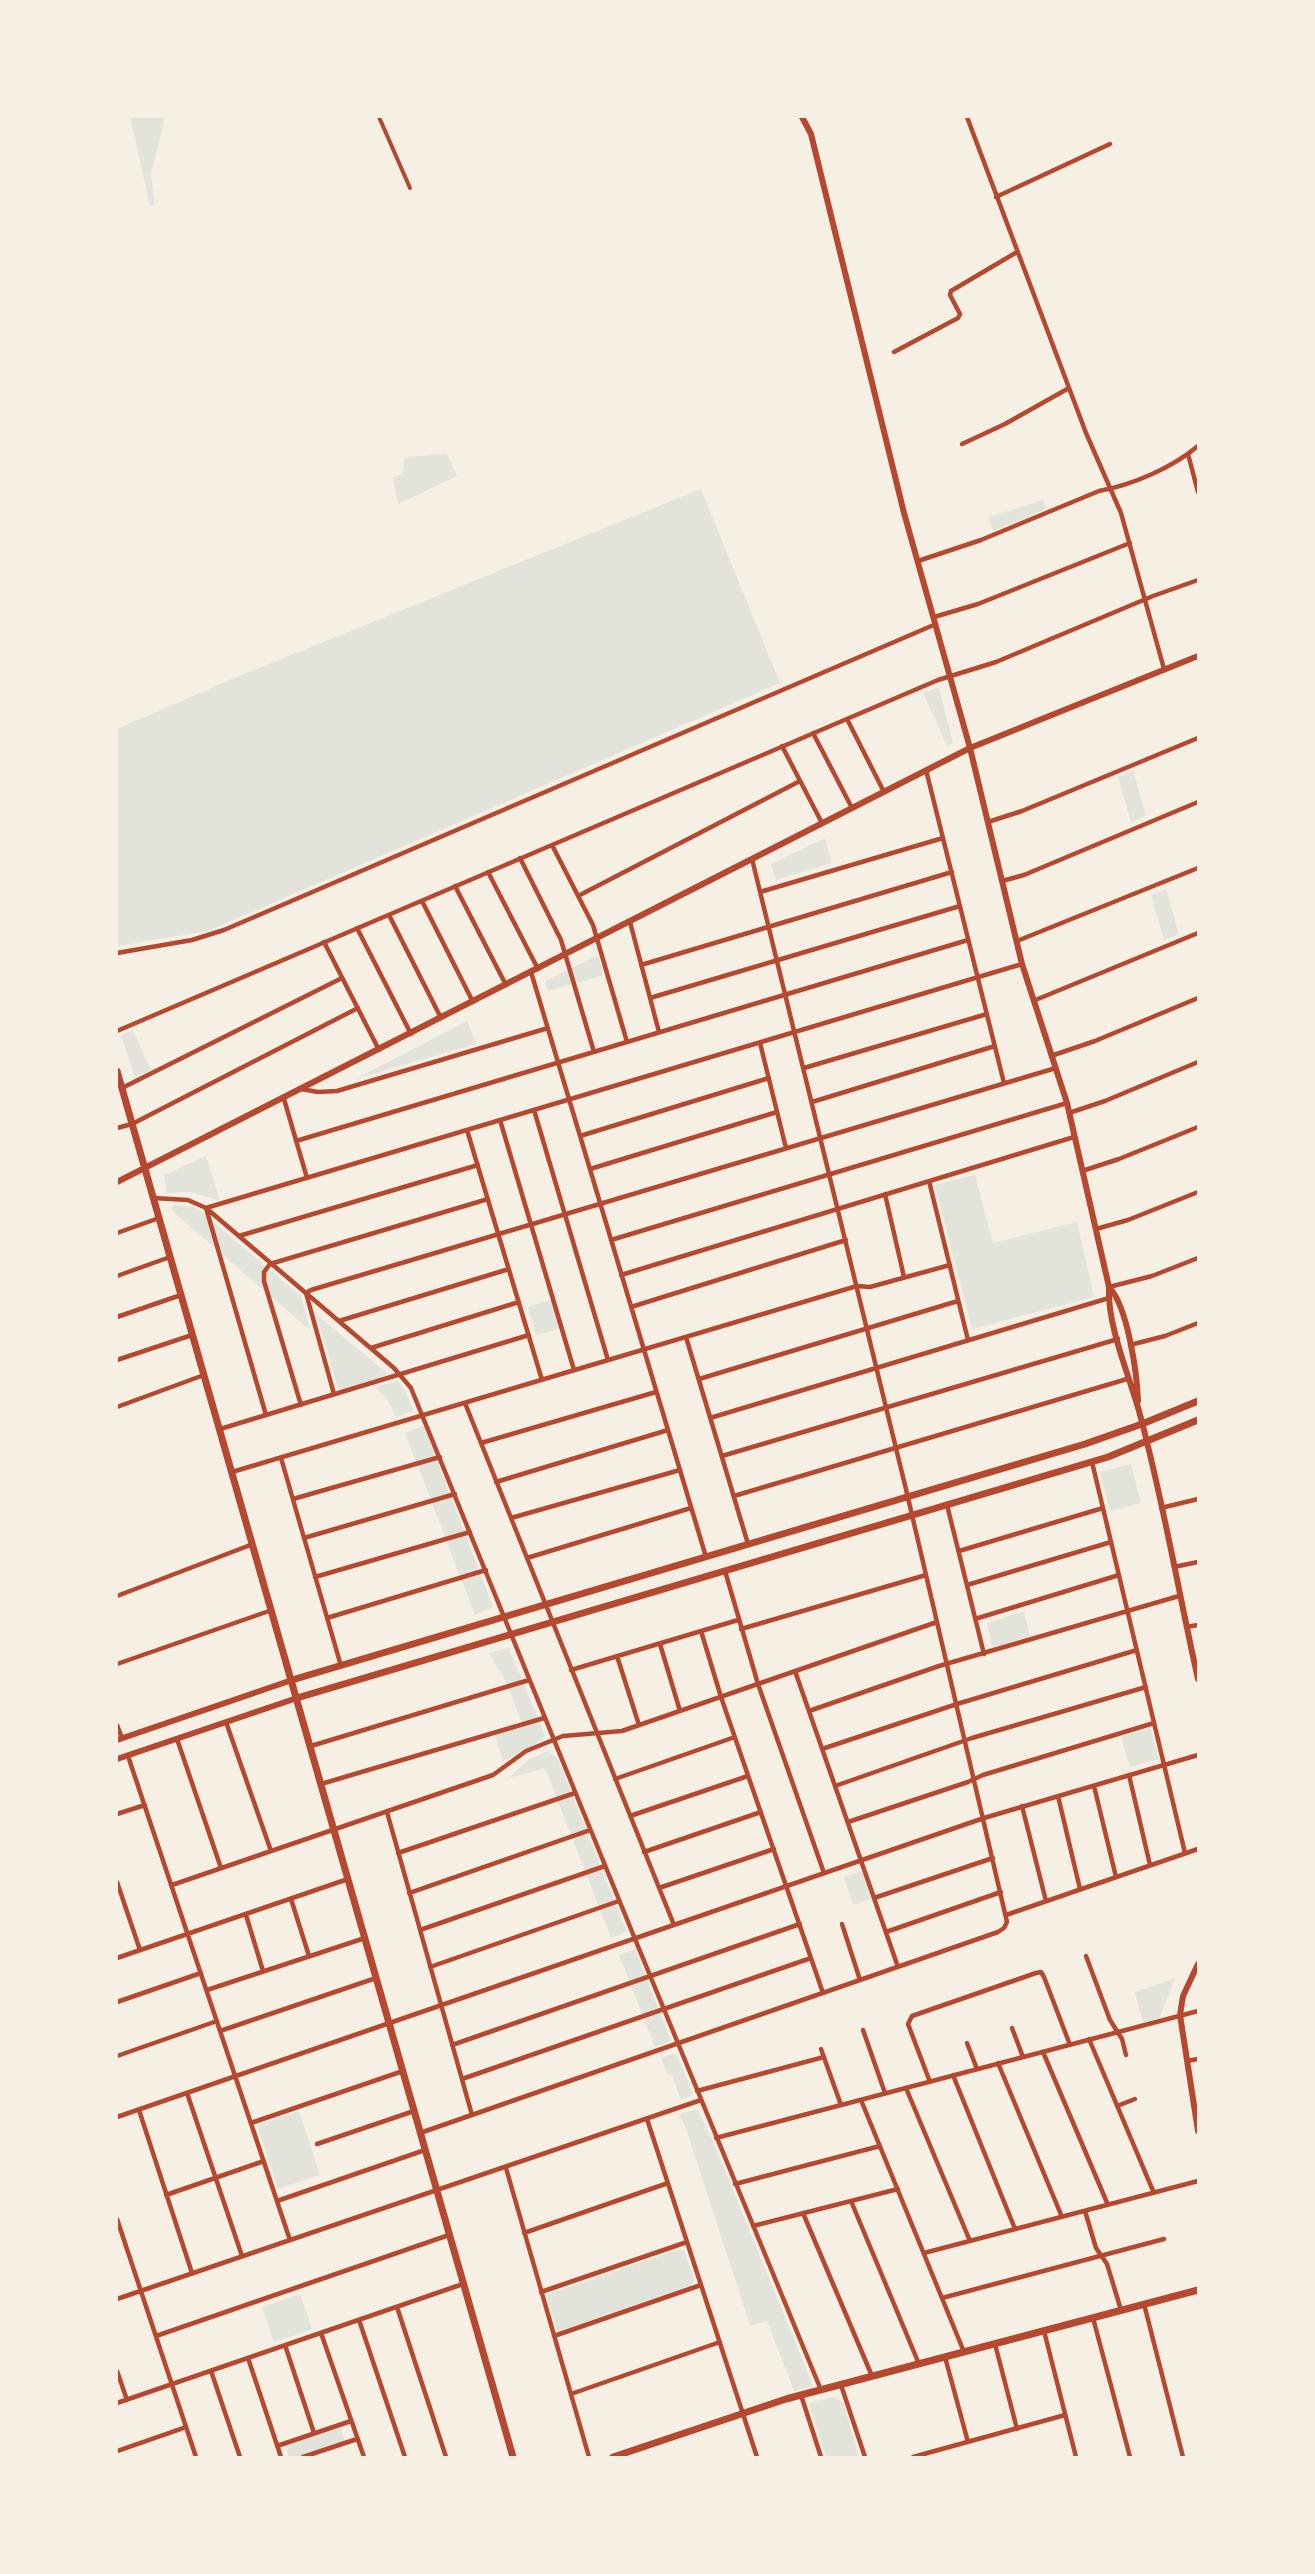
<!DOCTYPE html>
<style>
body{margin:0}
#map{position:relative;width:1315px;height:2574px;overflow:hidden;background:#f6efe4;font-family:Montserrat,sans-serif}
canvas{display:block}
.frame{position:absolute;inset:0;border:118px solid #f6efe4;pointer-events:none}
</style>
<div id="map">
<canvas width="1315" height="2574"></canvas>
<div class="frame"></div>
</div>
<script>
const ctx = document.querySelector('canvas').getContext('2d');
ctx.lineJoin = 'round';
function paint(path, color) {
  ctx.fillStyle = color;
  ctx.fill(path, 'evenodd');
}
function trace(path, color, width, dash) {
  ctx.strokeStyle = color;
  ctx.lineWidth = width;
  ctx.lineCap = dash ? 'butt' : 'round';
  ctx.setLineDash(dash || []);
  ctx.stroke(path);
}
paint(new Path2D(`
 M130,117H165L151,174L154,204L150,206Z
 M447,454L457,476L398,504L393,477L402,474L405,457Z
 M701,489L780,683L208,931L117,946V729L232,679Z
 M1043,500L1046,509L993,531L989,517Z
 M936,688H939L953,743L947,746L923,693Z
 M1133,770L1146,816L1131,822L1118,777Z
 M825,838L832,863L776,880L771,864Z
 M1166,889L1179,934L1164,940L1151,895Z
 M598,955L604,975L548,991L545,981Z
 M467,1021L476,1044L355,1079Z
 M133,1030L151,1070L135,1078L121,1035Z
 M206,1156L220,1201L191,1192L167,1193L164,1175Z
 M975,1175L993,1243L1077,1222L1094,1297L972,1329L935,1185Z
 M174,1205L195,1207L301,1296L310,1330L171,1210Z
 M553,1299L562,1328L536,1335L528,1307Z
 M316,1314L387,1373L385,1376L341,1390L338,1388Z
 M398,1381L405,1390L414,1411L396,1417L387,1399L375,1387Z
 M424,1426L493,1607L475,1615L405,1433Z
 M1131,1464L1141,1503L1110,1511L1100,1472Z
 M1024,1611L1030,1636L992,1648L987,1623Z
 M509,1648L545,1736C540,1743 514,1754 503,1762L495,1734L523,1725L503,1675L497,1668L489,1653Z
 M1150,1728L1159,1759L1130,1767L1121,1737Z
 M548,1751L558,1759L627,1932L611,1938L545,1768L509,1778L528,1760Z
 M862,1871L871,1899L853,1905L844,1877Z
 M635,1949L671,2041L655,2047L619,1955Z
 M1175,1978L1160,2017L1143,2023L1135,1992Z
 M672,2054L677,2055L692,2092L691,2096L681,2100L671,2073L667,2074L661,2058Z
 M697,2109L713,2141L813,2386L794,2391L767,2321L750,2326L686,2128L679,2114Z
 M299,2111L320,2175L278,2189L257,2125Z
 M680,2249L684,2250L694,2279L692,2285L560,2331L556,2328L547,2297L549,2294Z
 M300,2294L312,2329L274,2342L262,2307Z
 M832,2397L843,2402L859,2457H826L809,2403Z
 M340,2426L345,2441L297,2457H289L285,2444Z`), '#e2e4dc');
trace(new Path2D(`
 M379,117L410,188`), '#b5482f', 4);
trace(new Path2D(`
 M967,117L1086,433L1121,513L1164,669
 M996,197L1110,144
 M894,352L958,318L960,314L950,295L951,291L1017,252
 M962,444L1005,424L1069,388
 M1188,454L1198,492
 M918,561L981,540L1099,491C1132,485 1172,468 1198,446
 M934,617L978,604L1130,543
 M847,719L884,792
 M813,733L852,808
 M782,746L822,823
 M926,770L1004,1083
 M988,822L1022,811L1198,738
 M552,845L593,925L627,1042
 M520,858L561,940L594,1052
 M488,872L538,969
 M1002,881L1024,875L1198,802
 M455,886L506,985
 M760,892L943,838
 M578,896L800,781
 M422,901L473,1002
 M389,915L441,1018
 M630,922L659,1032
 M357,928L411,1034
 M1017,941L1198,868
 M324,942L379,1050
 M117,953L192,940L224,930L936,624
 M641,965L952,872
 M531,972L706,1557
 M650,998L960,906
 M1033,1001L1198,933
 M117,1031L938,680L996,662L1153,596L1198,580
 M760,1043L786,1148
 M1051,1056L1095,1041L1198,998
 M804,1068L987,1014
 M122,1088L342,978
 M301,1089L318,1092L337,1091L548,1028
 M284,1099L307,1178
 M812,1102L995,1046
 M534,1110L608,1360
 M1069,1113L1105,1101L1198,1062
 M500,1120L574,1370
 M117,1128L132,1124L358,1008
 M467,1130L542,1380
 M580,1136L769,1078
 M296,1141L968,940
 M590,1169L777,1112
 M1082,1171L1119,1159L1198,1127
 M929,1181L968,1340
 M885,1194L904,1277
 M153,1198L188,1200L206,1208L394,1368L411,1388L635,1939L821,2390
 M206,1208L1022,964
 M206,1208L266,1415
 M1096,1229L1128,1220L1198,1192
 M117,1233L159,1218
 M239,1236L478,1165
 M611,1240L1067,1103
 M621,1275L1074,1137
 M117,1276L170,1257
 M1109,1287L1152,1276L1198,1258
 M631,1307L846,1240
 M117,1317L181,1295
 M339,1321L509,1269
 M686,1337L748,1544
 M1130,1345L1165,1336L1198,1323
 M371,1348L519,1302
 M117,1360L192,1335
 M699,1379L958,1301
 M334,1394L306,1293L311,1290L1056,1068
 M465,1403L674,1925
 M301,1405L264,1281V1272L270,1264L488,1199
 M117,1407L204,1375
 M710,1418L1109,1298
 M220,1429L529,1335
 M481,1443L656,1392
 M722,1456L1118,1339
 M281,1458L341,1666
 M1092,1462L1185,1853
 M232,1472L857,1286L870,1287L950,1265
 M496,1482L668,1430
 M734,1496L1127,1379
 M293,1499L440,1457
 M947,1505L984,1654
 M1161,1508L1198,1499
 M511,1518L680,1470
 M304,1538L455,1494
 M959,1551L1103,1508
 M527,1558L691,1508
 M1174,1567L1198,1562
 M725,1571L758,1684L824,1873
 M315,1577L470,1532
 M967,1585L1111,1542
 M117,1596L253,1544
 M327,1618L486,1570
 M975,1619L1119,1575
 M1186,1627L1198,1625
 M741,1629L926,1575
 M701,1631L721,1697L823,1993
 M660,1644L680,1711
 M617,1656L639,1725
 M117,1664L272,1610
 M571,1670L738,1620
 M795,1671L898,1967
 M809,1711L939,1666L1179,1596
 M226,1722L271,1851
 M117,1725L122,1738
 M177,1739L221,1868
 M311,1746L529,1680
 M822,1749L957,1704L1137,1650
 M128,1756L290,2240
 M1129,1775L1150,1865
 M615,1779L735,1737
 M321,1784L544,1718
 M835,1786L972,1738L1146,1687
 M1094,1786L1116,1877
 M1058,1796L1080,1889
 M1022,1806L1046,1901
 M387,1812L472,2115
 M117,1814L145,1805
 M630,1816L748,1776
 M848,1822L968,1782L983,1775L1154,1723
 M644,1852L761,1812
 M398,1853L575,1793
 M117,1882L140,1950
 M172,1885L493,1775L526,1751L563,1736L622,1731L937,1622
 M659,1888L774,1849
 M409,1893L590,1830
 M874,1898L993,1858
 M291,1899L309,1956
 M246,1915L263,1971
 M1006,1915L1198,1849
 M842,1924L860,1980
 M420,1930L605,1866
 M886,1932L1001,1892
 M1086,1956L1110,2020L1122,2039L1126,2055
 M117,1958L348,1879
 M430,1967L619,1901
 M207,1990L365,1938
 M117,2002L201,1973
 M1012,2028L1023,2057
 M863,2030L885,2093
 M220,2031L376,1978
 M1089,2039L1154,2193
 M967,2043L977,2069
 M452,2045L800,1924
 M821,2049L841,2105
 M1043,2052L1108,2205
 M117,2056L217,2021
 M1187,2061L1198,2059
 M998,2063L1062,2217
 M953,2075L1015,2229
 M462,2079L811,1958
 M930,2082L908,2024L912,2016L1036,1973L1041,1972L1044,1977L1070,2045
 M906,2088L970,2241
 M697,2091L824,2057
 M187,2093L242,2256
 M861,2100L964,2352
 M1117,2106L1135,2099
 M139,2110L192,2273
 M117,2117L984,1818L1198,1755
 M647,2119L757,2457
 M251,2123L403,2071
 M420,2133L998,1932L1004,1928L1007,1922L905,1485L752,859
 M716,2138L1198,2011
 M317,2144L414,2111
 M506,2168L589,2457
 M735,2184L880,2146
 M166,2195L264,2161
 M277,2201L425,2150
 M851,2201L919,2364
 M1085,2211L1096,2248L1107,2264L1121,2310
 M803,2213L872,2376
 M117,2219L196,2457
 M753,2226L898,2189
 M524,2233L668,2183
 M924,2253L1198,2181
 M541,2292L687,2242
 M942,2298L1164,2239
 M117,2299L701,2100
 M1144,2304L1183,2457
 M397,2307L446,2457
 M1093,2318L1130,2457
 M359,2320L405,2457
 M1044,2331L1076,2457
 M321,2333L364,2457
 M156,2336L449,2235
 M554,2336L701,2285
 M995,2344L1017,2429
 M285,2345L314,2433
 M945,2357L968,2442
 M248,2358L281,2457
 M117,2371L127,2400
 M211,2371L240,2457
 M841,2385L865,2457
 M571,2394L720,2342
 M801,2395L821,2457
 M117,2403L463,2284
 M277,2446L351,2421
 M117,2451L186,2427
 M303,2457L357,2439
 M913,2457L1065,2415`), '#b5482f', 4.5);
trace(new Path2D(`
 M802,117L811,134L904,513L970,748L1022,964L1067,1103L1109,1287C1107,1325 1129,1375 1139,1411C1163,1499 1178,1590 1198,1679
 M117,1182L970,748L1198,656
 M1109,1287C1128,1307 1137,1374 1138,1401
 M117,1740L292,1680
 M117,1759L297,1698
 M1198,1964L1183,1996L1180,2015L1198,2131`), '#b5482f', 6);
trace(new Path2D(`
 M117,1071L513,2457
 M292,1680L1085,1444L1142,1424L1198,1401
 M297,1698L1108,1457L1198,1420
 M613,2457L786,2399L1198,2290`), '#b5482f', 7);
</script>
